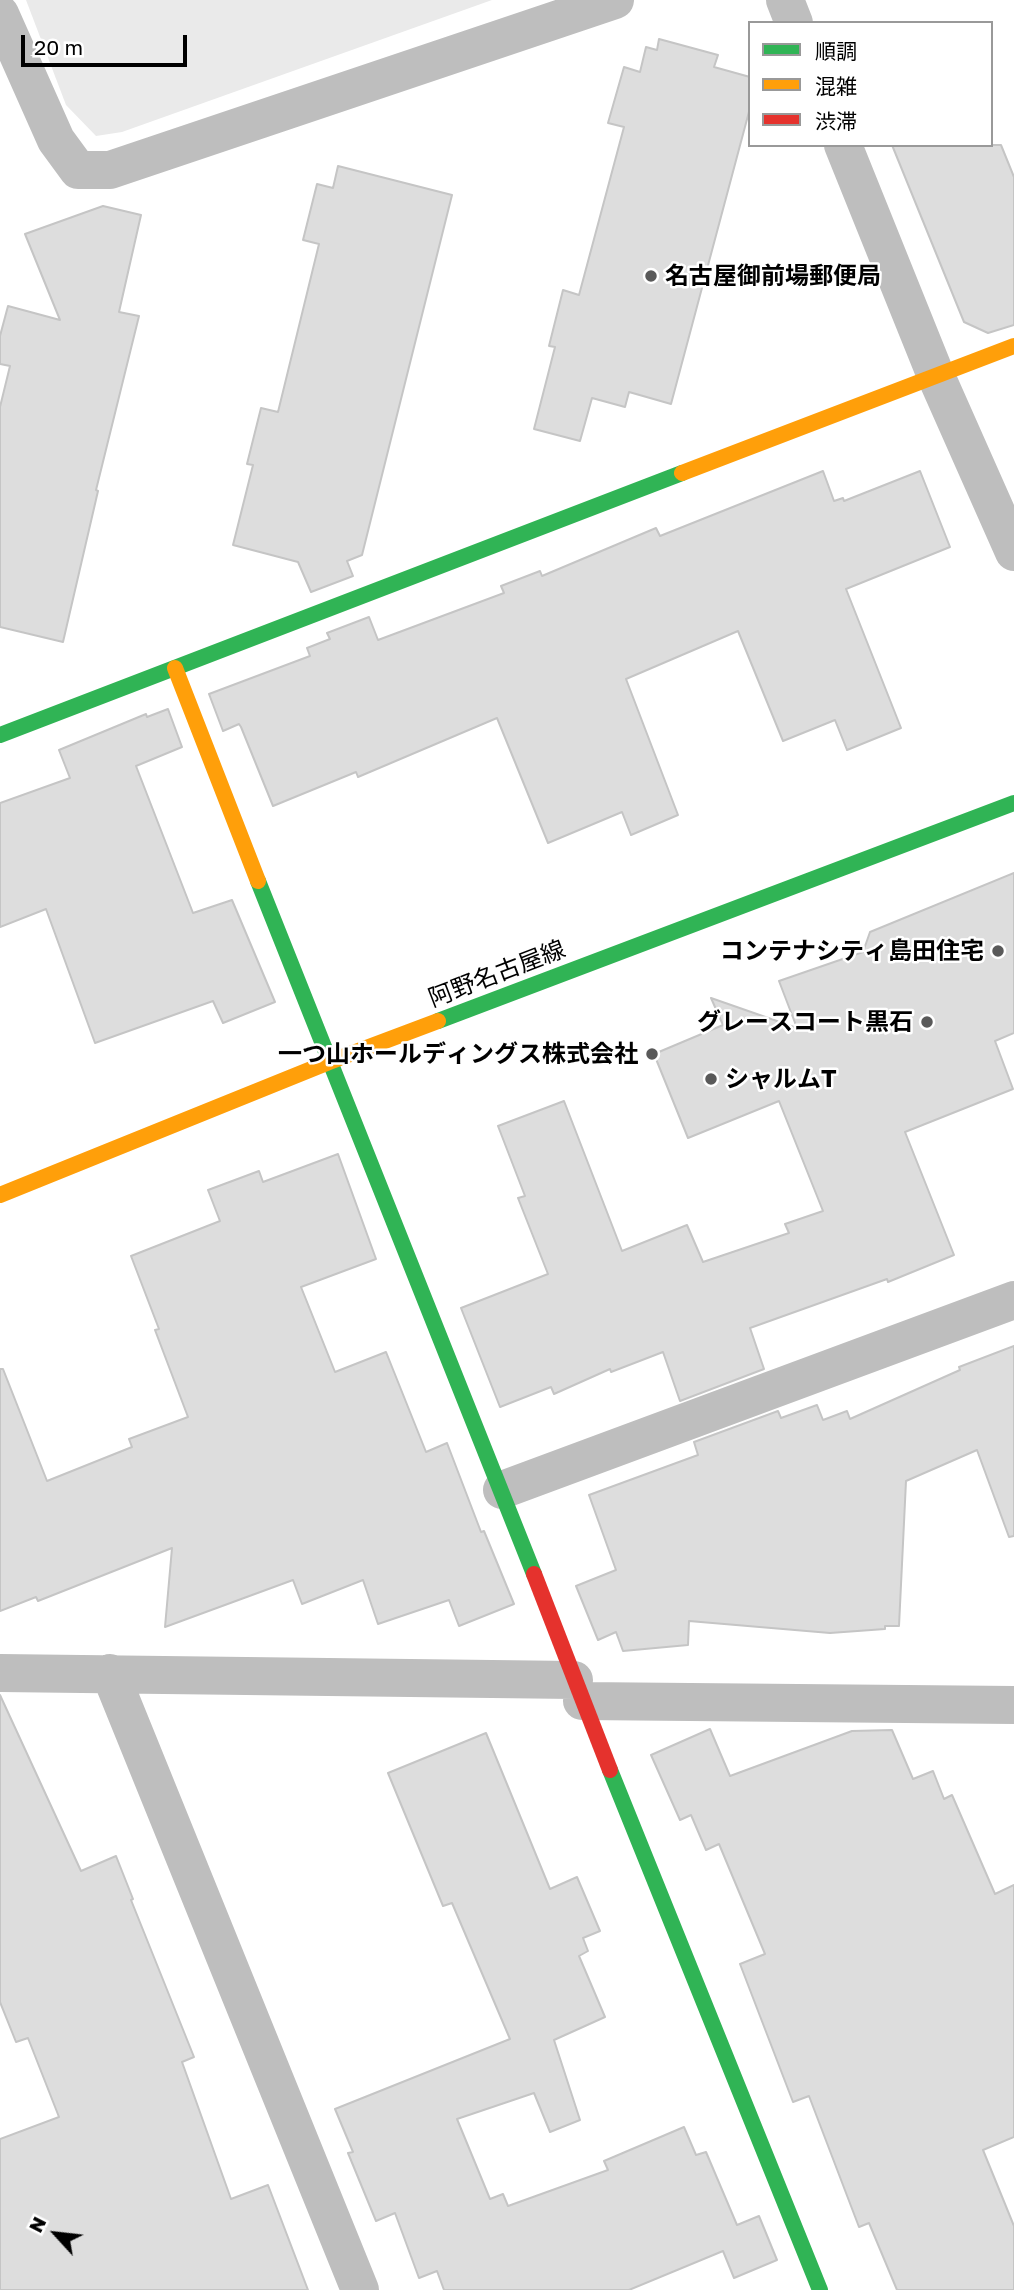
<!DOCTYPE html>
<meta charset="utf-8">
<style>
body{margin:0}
#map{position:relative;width:1014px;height:2290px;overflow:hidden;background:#fff;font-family:"Golos Text","Noto Sans JP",sans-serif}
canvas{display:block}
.legend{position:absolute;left:748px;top:21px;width:245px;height:126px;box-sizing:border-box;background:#fff;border:2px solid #999;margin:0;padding:9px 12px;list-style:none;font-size:21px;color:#000}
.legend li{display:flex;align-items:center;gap:14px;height:35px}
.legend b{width:35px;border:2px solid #999}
.north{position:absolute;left:21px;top:2199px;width:70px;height:70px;-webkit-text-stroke:5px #fff;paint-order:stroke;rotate:297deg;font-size:19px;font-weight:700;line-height:28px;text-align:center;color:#000}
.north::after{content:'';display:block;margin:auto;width:24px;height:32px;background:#000;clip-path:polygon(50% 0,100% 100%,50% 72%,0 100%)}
.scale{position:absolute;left:21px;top:35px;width:166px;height:32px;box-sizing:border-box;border:4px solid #000;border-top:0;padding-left:9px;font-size:21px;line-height:24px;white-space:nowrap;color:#000;-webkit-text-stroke:5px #fff;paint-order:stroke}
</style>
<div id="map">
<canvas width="1014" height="2290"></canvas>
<ul class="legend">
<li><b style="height:9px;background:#30b455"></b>順調</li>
<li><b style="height:9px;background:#ff9f0a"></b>混雑</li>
<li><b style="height:9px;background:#e5322d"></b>渋滞</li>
</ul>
<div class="north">N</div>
<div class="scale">20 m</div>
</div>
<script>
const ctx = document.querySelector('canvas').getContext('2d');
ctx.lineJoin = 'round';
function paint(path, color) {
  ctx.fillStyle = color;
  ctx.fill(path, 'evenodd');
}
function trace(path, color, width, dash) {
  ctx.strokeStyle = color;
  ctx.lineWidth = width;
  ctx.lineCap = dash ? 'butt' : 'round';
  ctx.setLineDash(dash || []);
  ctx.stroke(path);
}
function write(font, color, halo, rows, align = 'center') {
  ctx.font = font + ' "Golos Text","Noto Sans JP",sans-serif';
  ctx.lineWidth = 5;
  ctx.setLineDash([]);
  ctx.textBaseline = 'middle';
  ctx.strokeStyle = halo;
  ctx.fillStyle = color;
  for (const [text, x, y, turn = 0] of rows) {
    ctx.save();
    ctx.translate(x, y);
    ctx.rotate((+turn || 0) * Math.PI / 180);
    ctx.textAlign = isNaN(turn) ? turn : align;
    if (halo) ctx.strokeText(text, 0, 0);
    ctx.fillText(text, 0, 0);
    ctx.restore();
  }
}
paint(new Path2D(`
 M26,0H492L122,132L96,136L66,105Z`), '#eaeaea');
const building = new Path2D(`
 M659,39L718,55L714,67L750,77V108L671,404L629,392L625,407L592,398L580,441L534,429L555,347L549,346L563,290L579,295L624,127L608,123L624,67L640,72L646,47L657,50Z
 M892,145H1001L1014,177V325L988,333L964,322Z
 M338,166L452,195L362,555L347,561L353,576L311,592L298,562L233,545L253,465L247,464L261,408L278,412L319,244L303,240L317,184L333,188Z
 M103,206L141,215L119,312L139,316L96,490L98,491L63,642L0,627V407L10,366L0,364V336L8,306L60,320L25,234Z
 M823,471L834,501L843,498L844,501L920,471L950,547L846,589L901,728L847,750L835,720L783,741L738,631L626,679L678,815L631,835L622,812L548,843L497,718L358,777L356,772L273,806L241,727L239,724L223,731L209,694L310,656L307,648L330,639L327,633L369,617L378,640L504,593L501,586L540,571L542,576L656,528L660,536Z
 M168,709L182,747L136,766L193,913L232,900L275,1002L223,1023L213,1001L95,1043L46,909L0,927V803L70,778L59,750L146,714L147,717Z
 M1014,873V1033L995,1041L1013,1089L905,1132L954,1255L888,1282L887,1279L750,1328L764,1369L680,1401L663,1352L611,1372L610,1369L554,1394L551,1387L500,1407L461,1308L548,1274L518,1198L525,1196L498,1126L564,1101L622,1251L687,1225L703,1262L789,1233L785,1224L823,1211L779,1101L688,1138L654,1054L723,1025L711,998L797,1028L779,981L863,952L870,932Z
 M338,1154L376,1259L301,1287L335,1372L386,1352L426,1452L447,1443L481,1532L484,1531L514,1604L459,1626L449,1600L378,1624L363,1580L302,1604L293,1580L165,1627L172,1548L38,1601L36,1597L0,1611V1369H3L47,1481L132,1447L129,1439L188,1417L155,1330L159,1329L131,1256L220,1221L208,1190L259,1171L263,1182Z
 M1014,1346V1536L1009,1537L977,1450L906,1481L899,1626H885V1629L830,1633L689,1621L688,1645L623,1651L616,1632L598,1640L576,1586L616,1570L589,1495L698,1455L694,1442L778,1411L781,1418L817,1405L823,1420L847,1411L850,1419L960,1370L959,1367Z
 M0,1695L81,1871L116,1856L133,1899L131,1900L194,2057L182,2062L231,2199L268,2185L308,2290H0V2139L59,2117L28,2038L16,2042L0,2002Z
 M710,1729L730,1776L852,1731L892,1730L913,1779L933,1771L944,1799L952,1795L995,1894L1014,1885V2137L983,2150L1014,2226V2290H897L869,2223L859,2227L809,2096L793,2102L740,1964L765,1954L719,1844L706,1850L691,1815L680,1820L651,1755Z
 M486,1733L550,1889L577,1877L600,1931L583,1938L588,1951L579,1956L605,2017L554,2040L580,2120L550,2132L534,2093L457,2119L490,2199L503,2194L508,2206L608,2170L604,2161L684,2127L696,2155L706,2152L737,2225L759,2216L777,2260L734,2278L723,2251L629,2290H444L437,2271L419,2278L395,2213L376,2221L348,2153L353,2152L335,2109L510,2039L452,1903L443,1906L388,1773Z`);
paint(building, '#ddd');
trace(building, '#c5c5c5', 2);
trace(new Path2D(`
 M785,0L794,23
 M0,14L56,140L78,170H110L615,0
 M843,145L936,376L1014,552
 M502,1490L1014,1300
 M0,1673L574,1680
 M110,1673L360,2290
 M582,1701L1014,1705`), '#bebebe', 38);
trace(new Path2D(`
 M0,735L682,473
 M258,881L534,1574
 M438,1021L1014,803
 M610,1770L820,2290`), '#30b455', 16);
trace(new Path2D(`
 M682,473L1014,346
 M175,668L258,881
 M0,1195L329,1062L438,1021`), '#ff9f0a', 16);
trace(new Path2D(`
 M534,1574L610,1770`), '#e5322d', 16);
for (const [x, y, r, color] of [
 [651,276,7,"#595959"],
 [998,951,7,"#595959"],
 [927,1022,7,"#595959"],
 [652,1054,7,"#595959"],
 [711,1079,7,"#595959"]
]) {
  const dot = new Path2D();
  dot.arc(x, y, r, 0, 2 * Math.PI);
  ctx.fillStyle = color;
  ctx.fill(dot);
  trace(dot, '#fff', 2.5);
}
write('bold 24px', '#000', '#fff', [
 ["名古屋御前場郵便局",665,276,"left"],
 ["コンテナシティ島田住宅",984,951],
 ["グレースコート黒石",913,1022],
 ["一つ山ホールディングス株式会社",638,1054],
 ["シャルムT",725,1079,"left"]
], 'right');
write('24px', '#000', '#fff', [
 ["阿野名古屋線",497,974,-21]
]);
</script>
